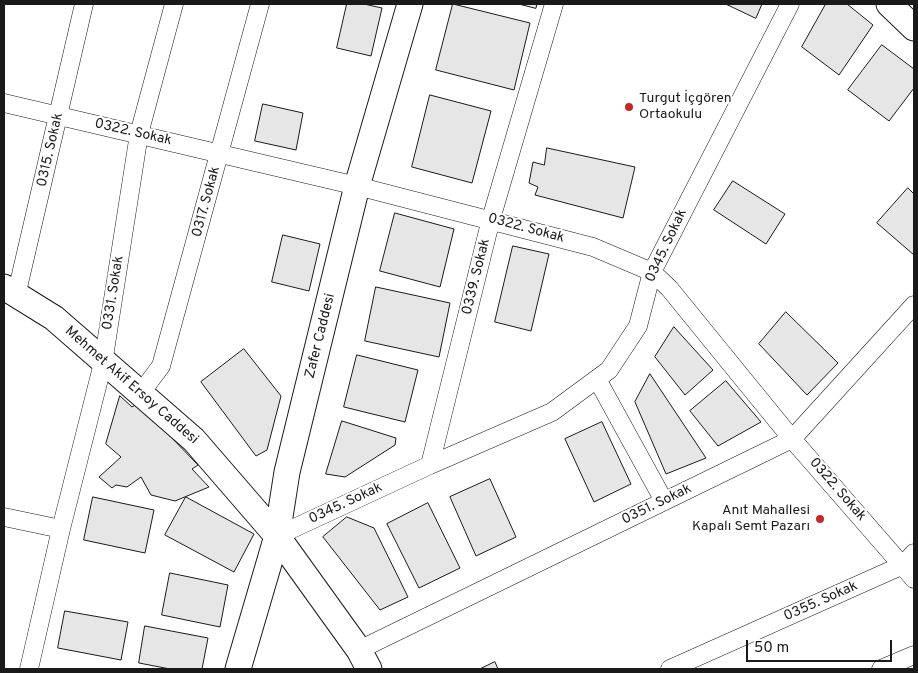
<!DOCTYPE html>
<meta charset="utf-8">
<style>
body{margin:0}
#map{position:relative;width:918px;height:673px;overflow:hidden;background:#fff;font-family:Overpass,sans-serif}
canvas{display:block}
.frame{position:absolute;inset:0;border:5px solid #1a1a1a;pointer-events:none}
.scale{position:absolute;left:746px;top:640px;width:146px;height:22px;box-sizing:border-box;border:2px solid #1a1a1a;border-top:0;padding-left:6px;font-size:15px;line-height:18px;white-space:nowrap;color:#1a1a1a;-webkit-text-stroke:4px #fff;paint-order:stroke}
</style>
<div id="map">
<canvas width="918" height="673"></canvas>
<div class="frame"></div>
<div class="scale">50 m</div>
</div>
<script>
const ctx = document.querySelector('canvas').getContext('2d');
ctx.lineJoin = 'round';
function paint(path, color) {
  ctx.fillStyle = color;
  ctx.fill(path, 'evenodd');
}
function trace(path, color, width, dash) {
  ctx.strokeStyle = color;
  ctx.lineWidth = width;
  ctx.lineCap = dash ? 'butt' : 'round';
  ctx.setLineDash(dash || []);
  ctx.stroke(path);
}
function write(font, color, halo, rows, align = 'center') {
  ctx.font = font + ' Overpass,sans-serif';
  ctx.lineWidth = 4;
  ctx.setLineDash([]);
  ctx.textBaseline = 'middle';
  ctx.strokeStyle = halo;
  ctx.fillStyle = color;
  for (const [text, x, y, turn = 0] of rows) {
    ctx.save();
    ctx.translate(x, y);
    ctx.rotate((+turn || 0) * Math.PI / 180);
    ctx.textAlign = isNaN(turn) ? turn : align;
    if (halo) ctx.strokeText(text, 0, 0);
    ctx.fillText(text, 0, 0);
    ctx.restore();
  }
}
const building = new Path2D(`
 M347,4H364L382,8L371,56L337,48Z
 M453,4L530,23L514,90L436,70Z
 M519,4H537L536,8Z
 M726,4H762L756,18Z
 M826,4H847L873,25L839,75L802,47Z
 M882,45L914,69V88L889,121L848,90Z
 M430,95L491,111L472,183L412,167Z
 M263,104L303,113L296,150L255,141Z
 M547,148L635,167L623,218L535,195L538,187L529,183L533,162L544,165Z
 M733,181L785,214L766,244L714,210Z
 M908,188L914,194V255L877,223Z
 M395,213L454,229L440,287L380,271Z
 M283,235L320,244L309,291L272,282Z
 M513,246L549,254L531,331L495,322Z
 M376,287L450,303L439,357L365,341Z
 M786,312L838,363L807,395L759,344Z
 M674,327L713,370L685,395L655,357Z
 M244,349L281,396L267,450L256,456L201,382Z
 M357,355L418,370L405,422L344,407Z
 M650,374L706,458L666,474L635,402Z
 M726,381L761,422L718,446L690,411Z
 M120,396L132,407L138,403L198,465L192,469L209,487L175,501L151,495L141,477L127,487L116,485L112,488L99,477L121,457L106,444Z
 M342,421L396,438L395,445L345,477L326,474Z
 M602,422L631,484L594,502L565,439Z
 M490,479L516,537L476,556L450,497Z
 M93,497L154,510L145,553L84,540Z
 M186,497L254,534L234,572L165,535Z
 M428,503L460,568L419,588L387,524Z
 M347,517L374,528L408,597L380,610L323,537Z
 M170,573L228,585L220,627L162,615Z
 M65,611L128,622L121,660L58,648Z
 M145,626L208,638L202,669H170L139,663Z
 M495,662L498,669H480Z`);
paint(building, '#e6e6e6');
trace(building, '#1a1a1a', 1);
const street = new Path2D(`
 M4,103L357,186L593,247L652,272L669,288L792,439L914,579
 M16,296L84,4
 M597,379L664,501
 M140,394L161,366L260,4
 M430,465L491,219L554,4
 M4,517L61,529
 M277,536L430,465L552,412L609,370L638,326L652,272L790,4
 M359,650L792,439L914,305
 M29,669L61,529L103,363L139,134L174,4
 M670,669L903,565L914,553
 M881,669L914,655`);
const secondary = new Path2D(`
 M889,4L914,28
 M4,287L54,318L194,440L277,536L359,650L369,669
 M238,669L277,536L287,472L357,186L410,4`);
trace(street, '#1a1a1a', 19);
trace(secondary, '#1a1a1a', 27);
trace(street, '#fff', 18);
trace(secondary, '#fff', 25);
for (const [x, y, r, color] of [
 [629,107,5,"#c62828"],
 [820,519,5,"#c62828"]
]) {
  const dot = new Path2D();
  dot.arc(x, y, r, 0, 2 * Math.PI);
  ctx.fillStyle = color;
  ctx.fill(dot);
  trace(dot, '#fff', 2);
}
write('14px', '#1a1a1a', '#fff', [
 ["Turgut İçgören",639,99],
 ["Ortaokulu",639,115],
 ["Anıt Mahallesi",810,511,"right"],
 ["Kapalı Semt Pazarı",810,527,"right"]
], 'left');
write('14px', '#1a1a1a', '#fff', [
 ["0322. Sokak",133,133,13],
 ["0315. Sokak",51,150,-77],
 ["0317. Sokak",207,202,-75],
 ["0322. Sokak",526,229,15],
 ["0345. Sokak",667,246,-65],
 ["0339. Sokak",477,277,-76],
 ["0331. Sokak",114,293,-81],
 ["Zafer Caddesi",321,336,-76],
 ["Mehmet Akif Ersoy Caddesi",131,386,41],
 ["0322. Sokak",837,490,49],
 ["0345. Sokak",346,504,-25],
 ["0351. Sokak",657,505,-26],
 ["0355. Sokak",821,602,-24]
]);
</script>
